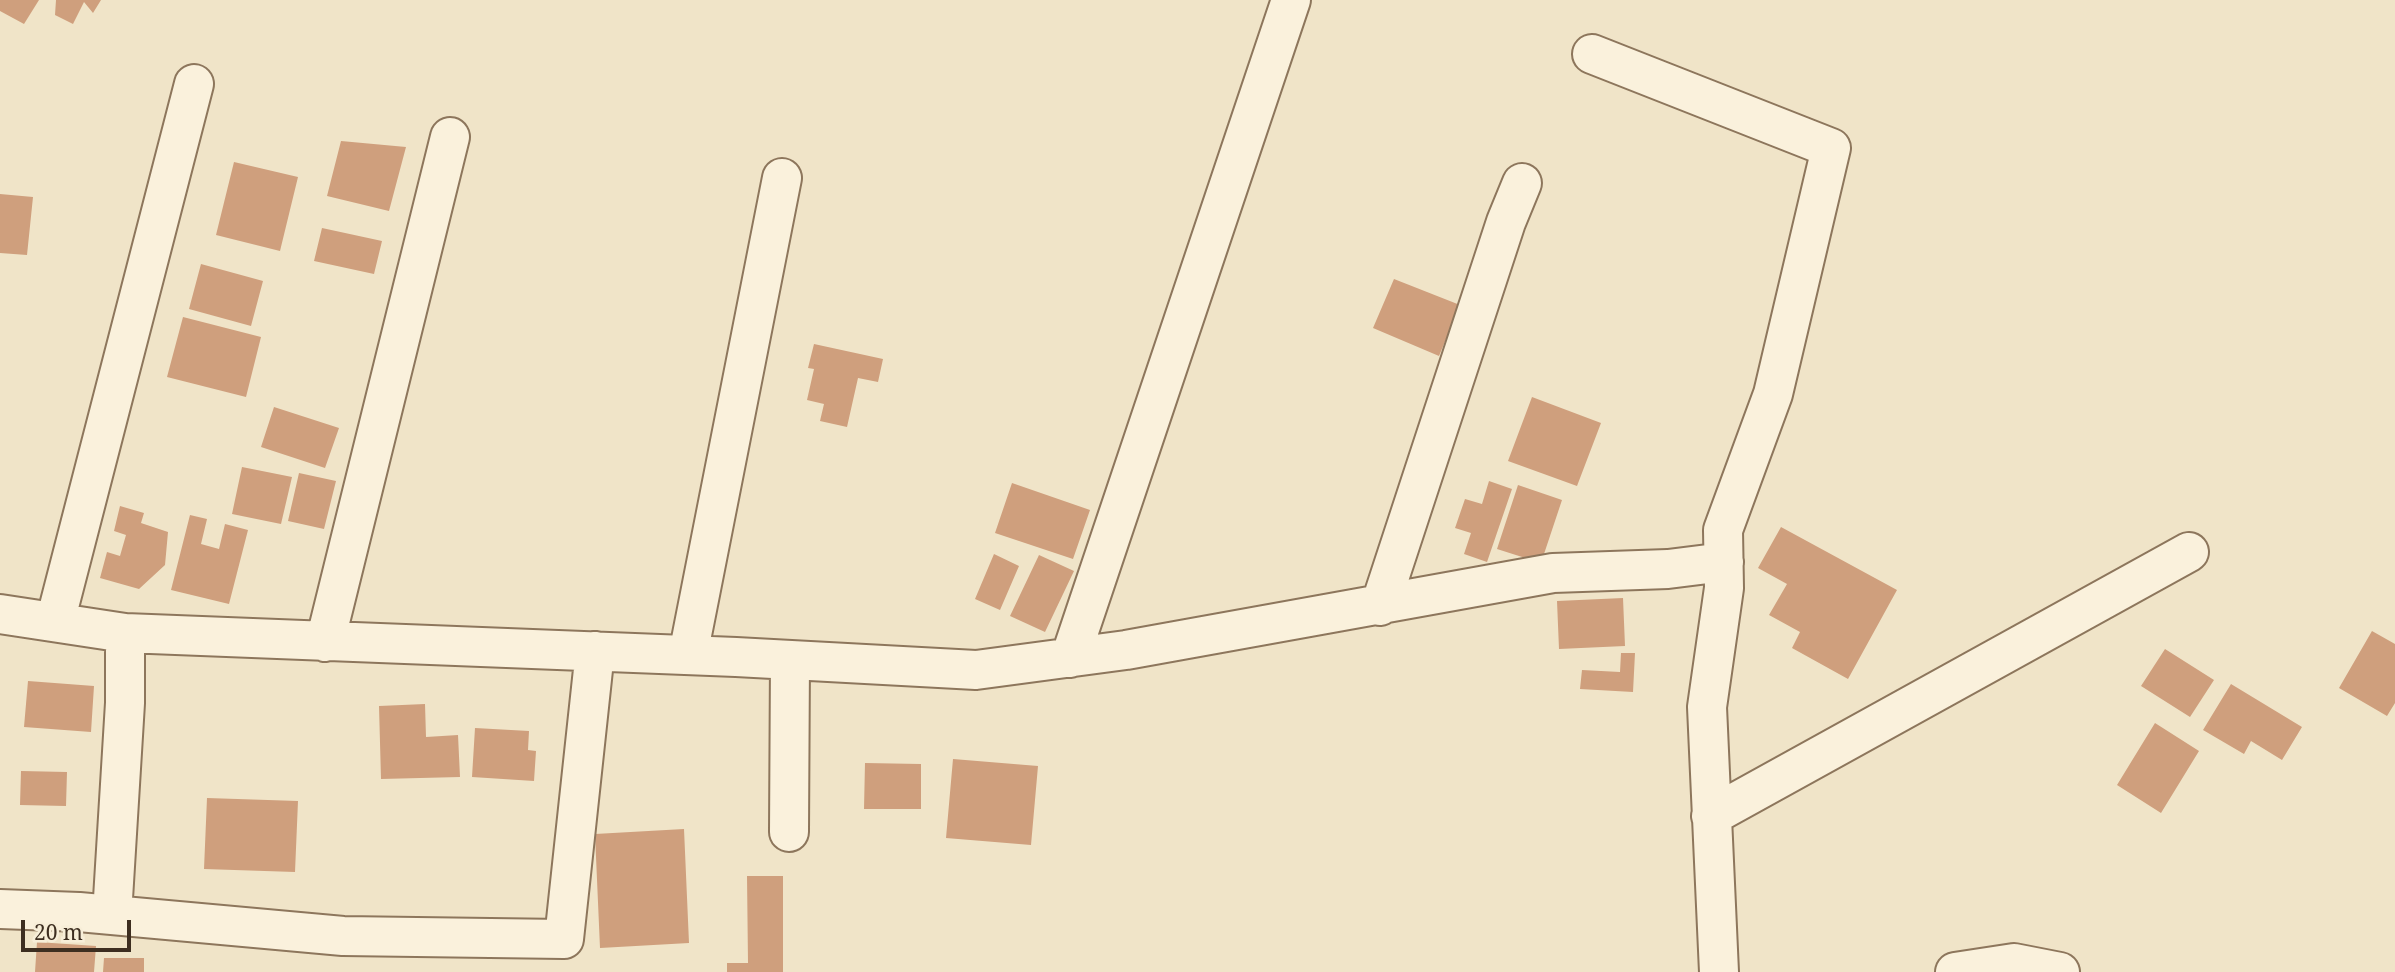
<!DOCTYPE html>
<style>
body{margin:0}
#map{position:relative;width:2395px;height:972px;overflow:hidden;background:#f0e4c8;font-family:"Noto Serif",serif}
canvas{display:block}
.scale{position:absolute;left:21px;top:920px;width:110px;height:32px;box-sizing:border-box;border:4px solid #3d2e20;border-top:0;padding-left:9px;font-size:21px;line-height:24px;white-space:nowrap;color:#3d2e20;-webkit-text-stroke:5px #f7eed8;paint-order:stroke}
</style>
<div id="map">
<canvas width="2395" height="972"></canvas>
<div class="scale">20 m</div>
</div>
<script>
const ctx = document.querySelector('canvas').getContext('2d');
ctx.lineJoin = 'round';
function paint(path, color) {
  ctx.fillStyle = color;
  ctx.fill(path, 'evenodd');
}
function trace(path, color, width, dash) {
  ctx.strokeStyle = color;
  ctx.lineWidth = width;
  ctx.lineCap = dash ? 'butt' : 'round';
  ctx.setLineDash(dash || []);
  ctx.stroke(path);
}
paint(new Path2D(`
 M0,0H39L24,24L0,11Z
 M56,0H101L93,13L84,2L73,24L55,15Z
 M341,141L406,147L389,211L327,196Z
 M234,162L298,177L280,251L216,235Z
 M0,194L33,197L27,255L0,253Z
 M322,228L382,241L374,274L314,261Z
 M201,264L263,281L251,326L189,309Z
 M1394,279L1460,305L1439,356L1373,328Z
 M183,317L261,337L246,397L167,377Z
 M814,344L883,359L878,382L858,378L847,427L820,421L824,404L807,400L814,369L808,368Z
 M1532,397L1601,423L1577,486L1508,461Z
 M274,407L339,428L325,468L261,447Z
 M242,467L292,477L281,524L232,514Z
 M299,473L336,481L324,529L288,521Z
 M1489,481L1512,489L1487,562L1464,554L1471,533L1455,528L1465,499L1482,504Z
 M1012,483L1090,510L1073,559L995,533Z
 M1518,485L1562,500L1541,563L1497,549Z
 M120,506L144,513L141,523L168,532L165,565L139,589L100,578L107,552L120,556L126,535L114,531Z
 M190,515L207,519L201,544L219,549L225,524L248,530L229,604L171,590Z
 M1781,527L1897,590L1848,679L1792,648L1800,632L1769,615L1787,584L1758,568Z
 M994,554L1019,566L1000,610L975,599Z
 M1039,555L1074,571L1045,632L1010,616Z
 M1623,598L1625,646L1559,649L1557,601Z
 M2372,631L2395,644V703L2387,716L2339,688Z
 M2165,649L2214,680L2190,717L2141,686Z
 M1621,653H1635L1633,692L1580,689L1582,670L1620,672Z
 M28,681L94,686L91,732L24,727Z
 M2231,684L2302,727L2282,760L2251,741L2244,754L2203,730Z
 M425,704L426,737L458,735L460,777L381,779L379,706Z
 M2155,723L2199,751L2161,813L2117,785Z
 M475,728L529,731L528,750L536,751L534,781L472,777Z
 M953,759L1038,766L1031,845L946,838Z
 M865,763L921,764V809H864Z
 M21,771L67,772L66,806L20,805Z
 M207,798L298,801L295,872L204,869Z
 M684,829L689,943L600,948L595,834Z
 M747,876H783V972H727V963H748Z
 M37,942L96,946L94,972H35Z
 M104,958H144V972H103Z`), '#cf9f7d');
const minor = new Path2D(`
 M1592,54L1831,148L1773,394L1723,530L1724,588L1707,707L1719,972
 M1380,606L1506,222L1522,183
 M0,614L125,633L736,657L976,670L1126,650L1553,573L1668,569L1724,562
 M55,622L194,84
 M325,642L450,137
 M688,655L782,178
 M1070,658L1291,0
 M1711,816L2189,552
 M789,832L790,660
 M0,909L79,912L343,936L564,939L595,651
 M112,915L125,703V633
 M1955,972L2014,963L2060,972`);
trace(minor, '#8d765c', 42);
trace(minor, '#faf1dc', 38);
</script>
